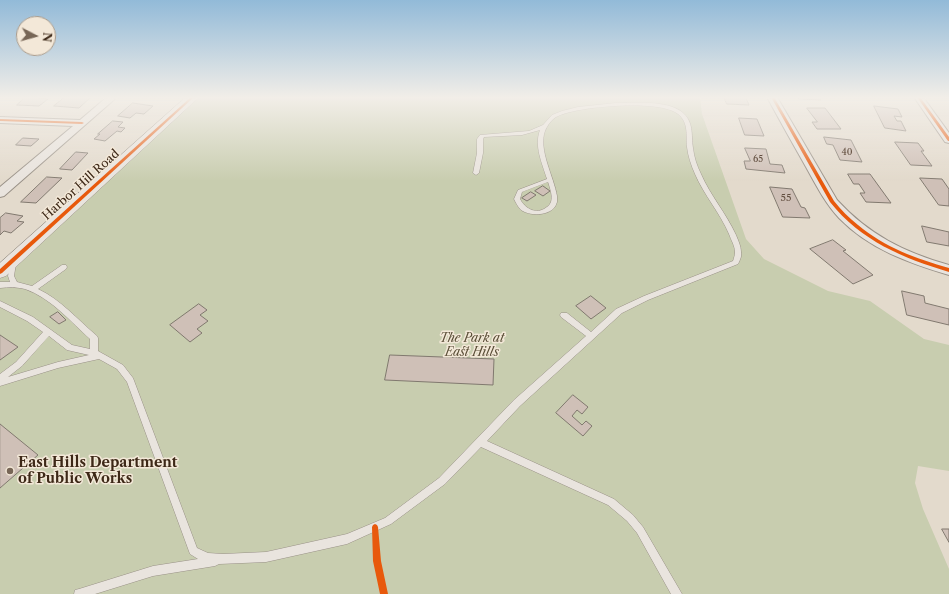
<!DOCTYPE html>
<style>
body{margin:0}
#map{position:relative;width:949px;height:594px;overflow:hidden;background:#e3dacc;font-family:"Libre Caslon Text",serif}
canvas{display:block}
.north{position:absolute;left:16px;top:16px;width:40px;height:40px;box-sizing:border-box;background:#f3e8d8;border:1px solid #aa9b8b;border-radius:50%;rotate:96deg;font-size:11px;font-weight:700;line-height:16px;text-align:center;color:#3d2817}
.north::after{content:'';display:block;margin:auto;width:14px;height:18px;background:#776656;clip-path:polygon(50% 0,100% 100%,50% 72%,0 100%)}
</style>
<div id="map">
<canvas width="949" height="594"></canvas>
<div class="north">N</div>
</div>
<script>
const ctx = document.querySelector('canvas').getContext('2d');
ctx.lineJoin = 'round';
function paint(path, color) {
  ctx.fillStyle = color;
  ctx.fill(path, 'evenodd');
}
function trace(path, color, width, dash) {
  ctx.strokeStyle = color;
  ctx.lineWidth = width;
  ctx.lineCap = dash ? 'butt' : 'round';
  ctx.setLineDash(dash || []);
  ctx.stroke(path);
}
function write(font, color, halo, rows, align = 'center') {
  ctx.font = font + ' "Libre Caslon Text",serif';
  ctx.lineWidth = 3;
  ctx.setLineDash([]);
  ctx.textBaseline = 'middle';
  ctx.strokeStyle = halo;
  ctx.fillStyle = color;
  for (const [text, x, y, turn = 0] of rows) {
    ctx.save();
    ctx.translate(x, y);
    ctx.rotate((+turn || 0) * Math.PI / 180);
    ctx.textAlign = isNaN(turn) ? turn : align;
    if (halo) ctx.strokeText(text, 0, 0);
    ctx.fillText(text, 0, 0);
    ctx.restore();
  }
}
paint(new Path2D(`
 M193,97H700L702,114L746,239L764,259L828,291L870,301L924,339L949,345V471L918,466L915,483L923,509L949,569V594H0V271Z`), '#c8cdaf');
const building = new Path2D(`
 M26,97L48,99L39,106L17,105Z
 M65,97H82L90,98L79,108L54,106Z
 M724,97L746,98L749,105L727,104Z
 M798,97H820L821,100L799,99Z
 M133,103L153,106L144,114L136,113L130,118L118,116Z
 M874,106L898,109L902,117L894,116L897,121H901L906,131L885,128Z
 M807,108H825L841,129H817L812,122H817Z
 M739,118L757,119L764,136L745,135Z
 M113,121L123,122L118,127L125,128L121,132L117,131L105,141L94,139L100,134H98Z
 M824,137L851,140L862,162L840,160L833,145L827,144Z
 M23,138L39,139L31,146L16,145Z
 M895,142L918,143L924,151H921L932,166L911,165Z
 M745,148L766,149L770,164L782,165L785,173L746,169L744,161H750Z
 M76,152L88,153L72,170L60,169Z
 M848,174H870L891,203L866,202L860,193H865L859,184H854Z
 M47,177L62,178L36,203L21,202Z
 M920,178L942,179L949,189V206L939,205Z
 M543,186L550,191L543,196L535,191Z
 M770,187L792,189L801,207L805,208L810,218L783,217Z
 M531,192L536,195L527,201L522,198Z
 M6,213L23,216L17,221L24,222L11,233L4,231L0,235V218Z
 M922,226L949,232V246L927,242Z
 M833,240L846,250L843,251L873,275L853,284L810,249Z
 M902,291L924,296L925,303L949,309V325L907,315Z
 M591,296L606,308L591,319L576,306Z
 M199,304L207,310L200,315L208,321L197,329L202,333L190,342L170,325Z
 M58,312L66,320L59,324L50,317Z
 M0,335L18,347L0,360Z
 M390,355L494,359L493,385L385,380Z
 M573,395L588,407L582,414L577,410L572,416L582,425L586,421L592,426L583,436L556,413Z
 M0,424L38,455L0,488Z
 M942,529H949V542Z`);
paint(building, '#cfc0b7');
trace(building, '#81796f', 1);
const service = new Path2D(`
 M616,103C634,103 667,100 682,112C694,122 691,134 693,148C694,157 697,166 701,174C710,195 726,213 736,235C738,240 741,246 741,252C742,256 740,260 738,264L648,300L622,313L520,406L487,441L614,499L633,515L643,527L682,594H671L637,533L627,521L608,505L481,447L445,484L391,524L347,544L266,562L219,564L215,566L153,576L95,594H74L75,590L79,589L153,566L198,559L190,554L127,382L117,369L99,359L58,368L0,386V374L16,362L43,332L27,321L0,307V301L33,317L72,345L90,349V339C71,322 51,298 25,289C17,287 9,287 0,288V282H10L8,276L11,261H15L16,263L14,276L17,282L32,286L62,265H66L67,267L66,269L38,289C60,299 78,320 97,336L98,338V351L123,365L133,378L197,548L208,553L223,554L266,552L347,534L385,518L439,478L514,400L586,336L561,317L560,315L561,313H567L591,332L616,309L644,296L733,261C734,258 735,255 735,252C735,246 731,240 729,234C720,213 704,195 695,174C691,165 688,156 687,147C686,135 689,123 678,114C661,99 575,106 556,117C551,120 547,126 545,131C538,149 554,177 557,196C557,198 557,200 557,202C554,216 531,217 521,210C518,207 516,203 514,199L518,190L547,179C542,163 534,146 540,130L522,135L484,137L483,139V153L479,173L476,175L473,173L477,153V139L480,135L529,131L543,125L552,115L562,111L578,107ZM548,182C550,188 553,196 551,202C550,205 547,207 544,209C534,214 525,208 520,199L522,192ZM49,336L67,350L89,355L58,362L8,377L22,366Z`);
const minor = new Path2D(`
 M107,97H117L4,196L0,197V187L73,126L0,123V117L80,120Z
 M767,97H777L837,200C869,235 904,252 949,265V275C909,263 869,249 839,218C825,203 816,185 806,167C793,144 780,121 767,97Z
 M914,97H923L949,133V143L945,142Z`);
const tertiary = new Path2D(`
 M186,97H199L6,276L0,278V263Z`);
trace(service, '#999187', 1);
trace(minor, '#999187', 2);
trace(tertiary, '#999187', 1);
paint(service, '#e9e4de');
paint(minor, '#e9e4de');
paint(tertiary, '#e9e4de');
paint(new Path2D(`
 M191,97H194L2,273L0,274V269Z
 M771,97H774L834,201C841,210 849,218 858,225C884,247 917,259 949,268V272C903,258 861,241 830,202Z
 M917,97H920L949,137V141H948Z
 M0,119L82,122L84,123L82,124L0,121Z
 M375,524L377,525L378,527L381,561L388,594H380L373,561L372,527L373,525Z`), '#e8590c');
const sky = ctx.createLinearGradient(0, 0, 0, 181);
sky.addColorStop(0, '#92bad8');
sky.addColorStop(0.54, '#f2eee8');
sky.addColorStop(1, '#f2eee800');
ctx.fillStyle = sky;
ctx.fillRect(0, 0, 949, 181);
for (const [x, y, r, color] of [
 [10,471,4,"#776656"]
]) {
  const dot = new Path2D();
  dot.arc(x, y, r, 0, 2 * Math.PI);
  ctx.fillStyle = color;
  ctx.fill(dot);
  trace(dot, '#f3e8d8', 1.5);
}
write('9px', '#624e3f', null, [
 ["40",847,152],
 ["65",758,159]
]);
write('10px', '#624e3f', null, [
 ["55",786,198]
]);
write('12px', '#3d2817', '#f3e8d8', [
 ["Harbor Hill Road",81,185,-42]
]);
write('italic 12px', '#5a4e37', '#f3e8d8', [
 ["The Park at",472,339],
 ["East Hills",472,353]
]);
write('bold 14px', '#3d2817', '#f3e8d8', [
 ["East Hills Department",18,463],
 ["of Public Works",18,479]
], 'left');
</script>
